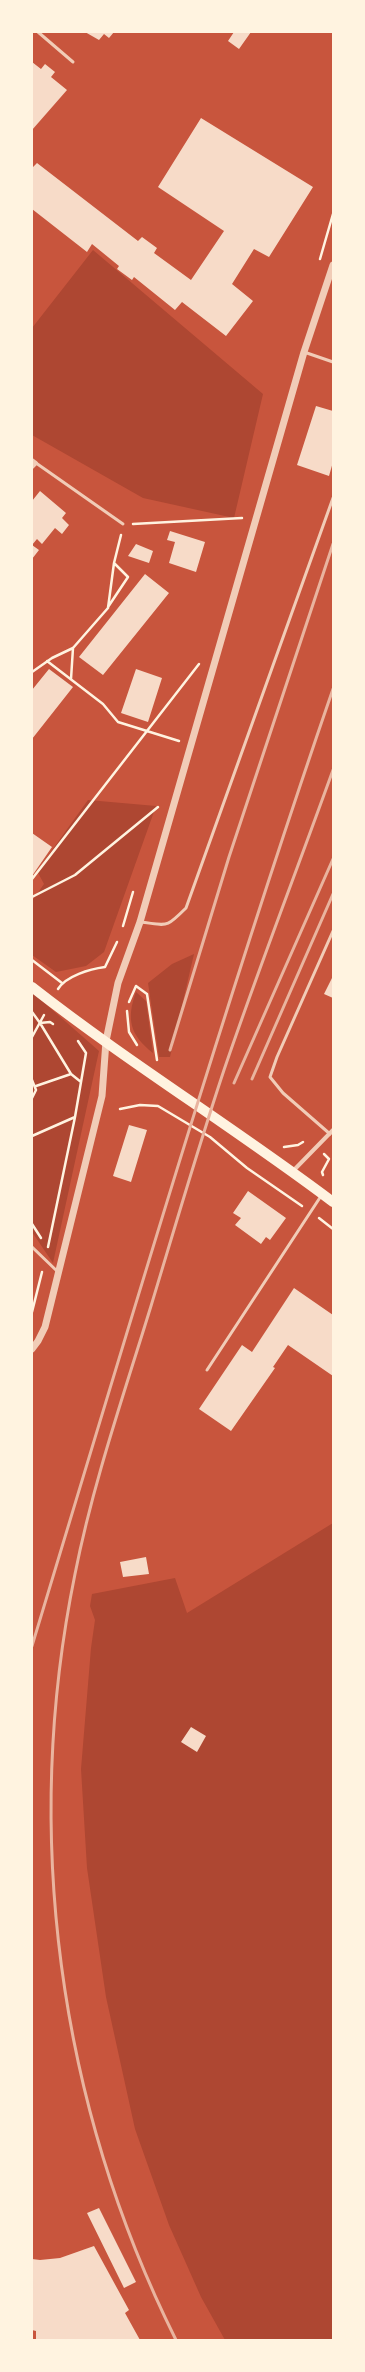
<!DOCTYPE html>
<style>
body{margin:0}
#map{position:relative;width:365px;height:2372px;overflow:hidden;background:#c8553d;font-family:"Archivo Narrow",sans-serif}
canvas{display:block}
.frame{position:absolute;inset:0;border:33px solid #fff3e0;pointer-events:none}
</style>
<div id="map">
<canvas width="365" height="2372"></canvas>
<div class="frame"></div>
</div>
<script>
const ctx = document.querySelector('canvas').getContext('2d');
ctx.lineJoin = 'round';
function paint(path, color) {
  ctx.fillStyle = color;
  ctx.fill(path, 'evenodd');
}
function trace(path, color, width, dash) {
  ctx.strokeStyle = color;
  ctx.lineWidth = width;
  ctx.lineCap = dash ? 'butt' : 'round';
  ctx.setLineDash(dash || []);
  ctx.stroke(path);
}
paint(new Path2D(`
 M93,250L263,394L234,518L143,498L32,435V328Z
 M88,800L156,806L104,952L86,966L56,972L32,955V901L44,884L37,871Z
 M194,954L170,1057H159L148,983L172,964Z
 M32,992L99,1051L53,1263L32,1232Z
 M136,992L146,1001L153,1053C130,1035 126,1019 136,992Z
 M333,1523V2340H225L201,2297L169,2225L135,2129L106,1997L87,1868L81,1769L91,1648L95,1620L90,1606L92,1594L175,1578L187,1613Z`), '#ae4732');
paint(new Path2D(`
 M85,32H114L109,38L104,34L99,40Z
 M234,32H251L239,49L228,41Z
 M32,62L41,69L45,64L55,72L51,77L67,90L32,130Z
 M201,118L313,187L269,257L254,249L232,284L253,301L226,336L182,302L175,310L134,277L132,280L117,269L119,266L92,244L87,252L32,209V168L37,163L138,241L142,237L157,248L154,253L191,280L224,231L158,187Z
 M316,406L333,411V462L329,476L297,465Z
 M40,491L66,513L62,518L69,525L62,534L55,528L42,544L37,539L32,545L39,550L32,559V501Z
 M170,531L205,542L196,572L169,563L175,542L167,540Z
 M136,544L153,551L149,563L128,556Z
 M145,574L169,593L103,675L79,657Z
 M49,669L73,687L32,739V690Z
 M136,669L162,678L148,722L121,713Z
 M32,833L52,847L32,876Z
 M333,976V998L324,994Z
 M129,1125L147,1130L131,1182L113,1176Z
 M248,1191L286,1218L270,1240L266,1237L261,1244L235,1225L241,1218L233,1213Z
 M294,1288L333,1315V1376L288,1345L273,1367L275,1368L231,1431L199,1409L242,1345L252,1352Z
 M146,1557L149,1574L123,1577L120,1562Z
 M191,1727L206,1736L197,1752L181,1742Z
 M99,2208L136,2282L124,2288L87,2213Z
 M94,2246L129,2310L125,2313L140,2340H36V2331L32,2330V2259L40,2260L60,2258Z`), '#f7dbc8');
trace(new Path2D(`
 M320,259L333,214
 M133,524L242,518
 M108,607L128,577L114,563
 M47,661L103,704L118,722L179,741
 M32,672L52,658L73,648L108,608L114,563L121,535
 M71,679L73,648
 M32,879L199,664
 M32,897L75,875L158,807
 M123,926L133,892
 M32,960L62,983
 M58,989C66,976 90,969 105,967L117,942
 M129,1002L136,986L147,994L157,1060
 M127,1011L129,1032L137,1045
 M32,1012L40,1023L50,1022L53,1024
 M40,1023L71,1074L81,1082
 M32,1037L44,1015
 M32,1080L36,1090L32,1098
 M36,1086L71,1074
 M120,1109L140,1105L158,1106L210,1137L247,1168L302,1206
 M32,1136L75,1117L86,1053L78,1041
 M284,1147L298,1145L303,1142
 M323,1175L322,1172L329,1159L324,1154
 M319,1218L333,1229
 M32,1224L41,1238
 M48,1247L75,1117
 M32,1312L42,1272`), '#fff3e0', 2.5);
trace(new Path2D(`
 M38,32L73,62
 M304,352L333,362
 M36,463L123,524
 M140,922C168,925 165,929 186,908L333,498
 M330,1134L283,1093L270,1077L277,1057L333,931
 M32,1247L58,1272
 M207,1370L321,1196`), '#f1ccb7', 3);
trace(new Path2D(`
 M32,460L36,463L32,467
 M293,1171L333,1130`), '#f1ccb7', 4);
trace(new Path2D(`
 M32,1349L38,1341L45,1327L102,1096L106,1041L118,983L140,922L304,352L333,265`), '#f1ccb7', 7);
trace(new Path2D(`
 M32,987C129,1063 235,1128 333,1202`), '#fff3e0', 10);
trace(new Path2D(`
 M170,1050L229,857L333,544
 M252,1079L333,894
 M234,1083L333,859
 M32,1646C129,1326 224,1005 333,689
 M176,2340C58,2103 22,1833 75,1574C93,1483 124,1394 151,1306C175,1227 198,1148 224,1070C258,970 297,870 333,770`), '#e9b49f', 3);
</script>
